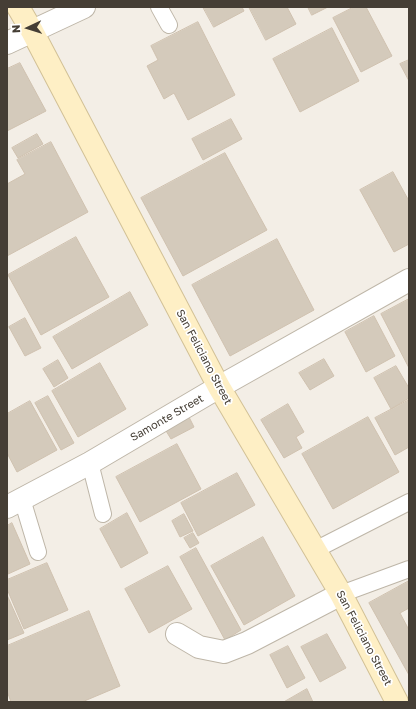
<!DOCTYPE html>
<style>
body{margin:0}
#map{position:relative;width:416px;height:709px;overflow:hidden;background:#f3eee6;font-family:"Golos Text",sans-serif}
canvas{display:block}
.frame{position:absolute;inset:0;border:8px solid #453e35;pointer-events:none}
.north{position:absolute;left:8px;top:8px;width:40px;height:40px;-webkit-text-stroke:3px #fff;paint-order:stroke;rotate:266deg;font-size:11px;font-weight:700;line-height:16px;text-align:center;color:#453e35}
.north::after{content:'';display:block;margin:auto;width:14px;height:18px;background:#453e35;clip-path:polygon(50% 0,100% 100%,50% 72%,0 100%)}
</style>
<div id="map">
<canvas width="416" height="709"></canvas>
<div class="frame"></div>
<div class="north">N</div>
</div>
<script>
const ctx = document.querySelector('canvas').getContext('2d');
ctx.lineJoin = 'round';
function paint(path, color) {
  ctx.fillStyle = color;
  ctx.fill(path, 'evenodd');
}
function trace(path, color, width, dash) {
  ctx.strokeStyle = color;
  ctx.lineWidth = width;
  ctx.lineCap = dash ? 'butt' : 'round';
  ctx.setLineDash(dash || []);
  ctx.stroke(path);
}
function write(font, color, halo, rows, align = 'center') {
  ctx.font = font + ' "Golos Text",sans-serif';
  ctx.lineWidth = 3.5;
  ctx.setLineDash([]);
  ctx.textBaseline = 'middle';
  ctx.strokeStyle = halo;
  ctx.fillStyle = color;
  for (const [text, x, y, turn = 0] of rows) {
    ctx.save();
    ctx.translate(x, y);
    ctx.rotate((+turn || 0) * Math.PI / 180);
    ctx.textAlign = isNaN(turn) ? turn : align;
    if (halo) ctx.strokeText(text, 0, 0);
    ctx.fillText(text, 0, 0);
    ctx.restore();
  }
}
const building = new Path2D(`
 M203,7H242L244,11L214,27Z
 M249,7H287L296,24L266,40Z
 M308,7H328L312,15Z
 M354,7H366L392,56L361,72L333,18Z
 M198,22L235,95L188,120L174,93L164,99L147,66L158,60L151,46Z
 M332,28L359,81L300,112L273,59Z
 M409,60V81L400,64Z
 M20,63L46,111L7,131V69Z
 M231,119L242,139L203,160L192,139Z
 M37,134L43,144L18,158L12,148Z
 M51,142L88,212L7,256V184L25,174L17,160Z
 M225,153L267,230L183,276L141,198Z
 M393,172L409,201V244L394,252L360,190Z
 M76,237L109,297L41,335L8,275Z
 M277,239L314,310L230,356L192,285Z
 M130,292L148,325L72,369L53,337Z
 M409,299V368L381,314Z
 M374,316L395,356L366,372L345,332Z
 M25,318L41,348L25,356L9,327Z
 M324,359L334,376L310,390L299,373Z
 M58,360L68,378L54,387L43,369Z
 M100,363L126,409L78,437L52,391Z
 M396,366L409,388V398L391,409L374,378Z
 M48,396L74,443L61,450L35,403Z
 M409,400V447L395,455L375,418Z
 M30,401L57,450L17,472L7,453V414Z
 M288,404L304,432L296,437L302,448L284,458L261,420Z
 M187,413L194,427L171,439L163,426Z
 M368,417L399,472L333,509L302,454Z
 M177,444L201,489L140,522L116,477Z
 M237,473L255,505L198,536L181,503Z
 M127,513L148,553L121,568L100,529Z
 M184,514L193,531L180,537L172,521Z
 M12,523L30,564L8,574L7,526Z
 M193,533L199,543L190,548L184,538Z
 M263,537L295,596L244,625L211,566Z
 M196,548L241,630L225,640L180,557Z
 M47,563L68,610L24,629L7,589V580Z
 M168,566L192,609L149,633L125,589Z
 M409,581V608L400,613L409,630V675L369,603Z
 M7,595L24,633L7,640Z
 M89,611L120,686L82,702H11L7,691V646Z
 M327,634L346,668L320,682L301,647Z
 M288,646L305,678L287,688L270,655Z
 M307,689L313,702H284Z`);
paint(building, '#d4cabb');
trace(building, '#cfc1af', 1);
const lane = new Path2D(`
 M159,7L169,25
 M90,463L103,514
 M22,499L38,552
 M315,550L409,502
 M341,594L409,569`);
const street = new Path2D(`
 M7,43L84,7
 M7,507L90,463L219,387L409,280
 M177,634L199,647L224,652L247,643L341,594`);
const secondary = new Path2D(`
 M18,7L32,31L219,387L341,594L397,702`);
trace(lane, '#beb6a8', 18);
trace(street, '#beb6a8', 24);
trace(secondary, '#d2c196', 24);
trace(lane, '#fff', 16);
trace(street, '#fff', 22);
trace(secondary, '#feefc5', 22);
write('11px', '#453e35', '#fff', [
 ["San Feliciano Street",204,357,62],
 ["Samonte Street",167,418,-30],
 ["San Feliciano Street",364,638,62]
]);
</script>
